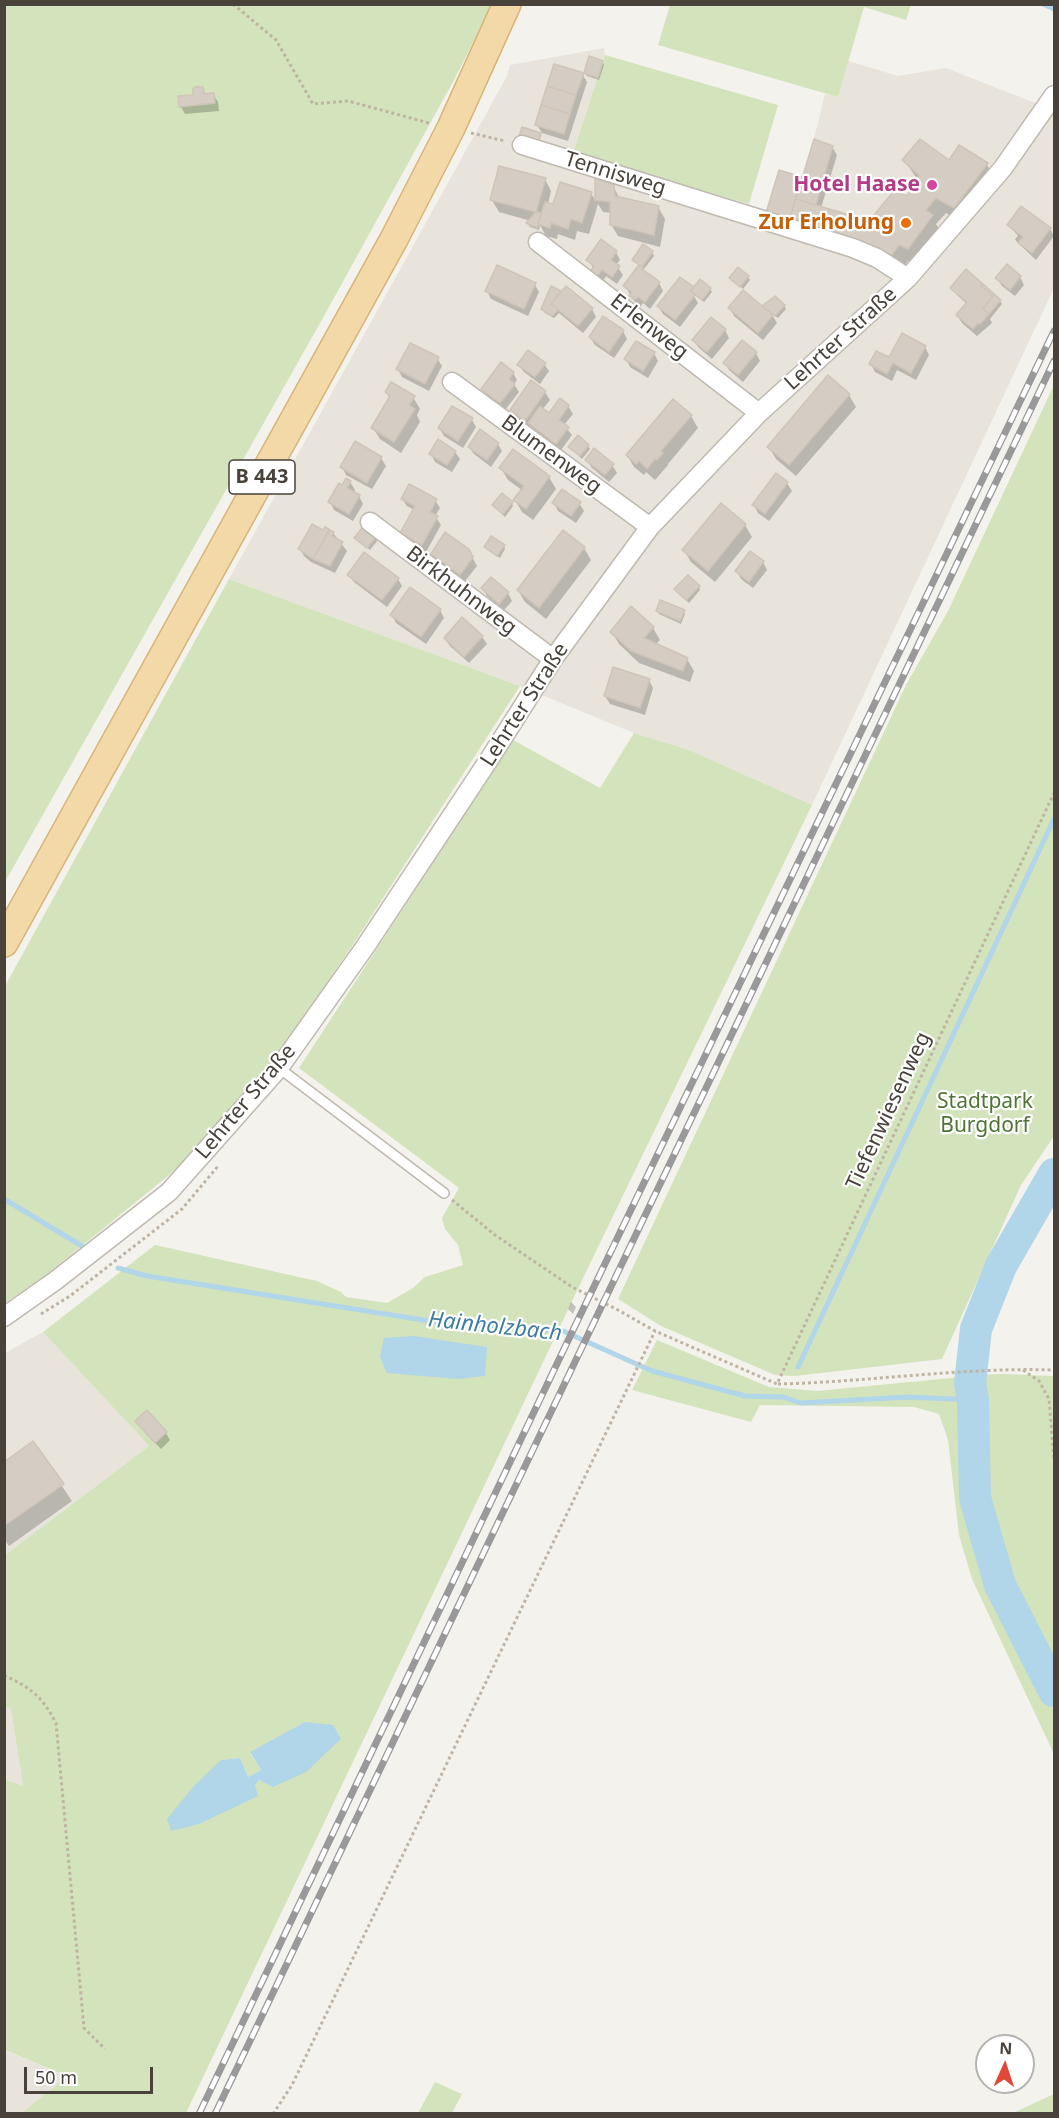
<!DOCTYPE html>
<meta charset="utf-8">
<style>
body{margin:0}
#map{position:relative;width:1059px;height:2118px;overflow:hidden;background:#f4f2ed;font-family:"Noto Sans",sans-serif}
canvas{display:block}
.frame{position:absolute;inset:0;border:6px solid #48423b;pointer-events:none}
.north{position:absolute;left:975px;top:2034px;width:60px;height:60px;box-sizing:border-box;background:#fff;border:2px solid #b6b3b1;border-radius:50%;rotate:3deg;font-size:16px;font-weight:700;line-height:24px;text-align:center;color:#48423b}
.north::after{content:'';display:block;margin:auto;width:21px;height:27px;background:#e14837;clip-path:polygon(50% 0,100% 100%,50% 72%,0 100%)}
.scale{position:absolute;left:24px;top:2067px;width:129px;height:27px;box-sizing:border-box;border:3px solid #48423b;border-top:0;padding-left:8px;font-size:18px;line-height:21px;white-space:nowrap;color:#48423b;-webkit-text-stroke:4px #fff;paint-order:stroke}
</style>
<div id="map">
<canvas width="1059" height="2118"></canvas>
<div class="frame"></div>
<div class="north">N</div>
<div class="scale">50 m</div>
</div>
<script>
const ctx = document.querySelector('canvas').getContext('2d');
ctx.lineJoin = 'round';
function paint(path, color) {
  ctx.fillStyle = color;
  ctx.fill(path, 'evenodd');
}
function trace(path, color, width, dash) {
  ctx.strokeStyle = color;
  ctx.lineWidth = width;
  ctx.lineCap = dash ? 'butt' : 'round';
  ctx.setLineDash(dash || []);
  ctx.stroke(path);
}
function write(font, color, halo, rows, align = 'center') {
  ctx.font = font + ' "Noto Sans",sans-serif';
  ctx.lineWidth = 4.5;
  ctx.setLineDash([]);
  ctx.textBaseline = 'middle';
  ctx.strokeStyle = halo;
  ctx.fillStyle = color;
  for (const [text, x, y, turn = 0] of rows) {
    ctx.save();
    ctx.translate(x, y);
    ctx.rotate((+turn || 0) * Math.PI / 180);
    ctx.textAlign = isNaN(turn) ? turn : align;
    if (halo) ctx.strokeText(text, 0, 0);
    ctx.fillText(text, 0, 0);
    ctx.restore();
  }
}
paint(new Path2D(`
 M604,48L605,55L568,168L658,195L783,236L814,139L825,94L838,97L848,61L898,76L946,68L1035,103L1054,114V288L812,805L689,750L634,733L520,686L229,579L507,76L510,65Z
 M43,1332L149,1446L5,1555V1353Z
 M4,1706L11,1708L23,1786L5,1779Z
 M4,2050L67,2076L22,2113H5Z`), '#e8e3db');
paint(new Path2D(`
 M853,4L911,5L906,20L864,7L838,97L658,45L670,5Z
 M5,5H492L454,80L324,316L5,882Z
 M605,55L778,105L749,204L573,153Z
 M1054,385V1136L1021,1185L942,1359L795,1376L775,1375L661,1326L618,1299L906,685L948,611Z
 M229,579L520,686L356,940L272,1064L174,1171L46,1275L5,1303V986Z
 M634,733L689,750L812,805L584,1276L186,2113H22L67,2076L5,2050L4,1779L23,1786L11,1709L5,1706V1555L149,1446L43,1332L155,1245L317,1281L341,1292L346,1297L387,1303L413,1288L425,1277L463,1265L458,1245L445,1229L442,1218L459,1188L299,1068L513,740L600,788ZM305,1722L255,1785L221,1760L240,1758L248,1777L261,1770L250,1753Z
 M657,1340L769,1387L818,1391L961,1377L968,1497L974,1526L993,1584L1054,1711V1754L972,1579L959,1535L948,1440L939,1414L914,1407L760,1405L751,1422L632,1390Z
 M1001,1374L1054,1376V1668L1003,1566L985,1482L979,1375Z
 M435,2082L462,2094L452,2113H418Z
 M1054,2094V2113H1013Z`), '#d3e3bb');
paint(new Path2D(`
 M414,1336L487,1347L485,1376L458,1379L387,1373L380,1357L384,1338Z
 M305,1722L333,1725L341,1739L306,1772L273,1787L259,1780L255,1785L258,1796L199,1824L171,1831L167,1819L194,1786L221,1760L240,1758L248,1777L261,1770L250,1752Z`), '#b1d5e9');
paint(new Path2D(`
 M602,62L604,65L599,80L587,76L585,73Z
 M582,74L587,82L568,141L542,133L537,125Z
 M202,88L206,95L213,94L218,102L219,111L185,114L181,107Z
 M832,147L837,155L821,208L870,223L907,197L918,180L904,160L987,165L996,180L963,223L946,213L936,224L941,232L918,264L908,261L898,275L771,224L780,172L803,179Z
 M545,179L551,191L548,204L554,206L591,193L596,202V180L613,186L620,199L658,207L665,219L660,247L618,236L611,224L612,213L603,212L598,204L589,234L577,231L575,240L558,234L557,239L546,236L540,225L539,230L530,227L528,224L531,221L499,212L492,200Z
 M1009,225L1050,229L1054,236L1036,260L1017,242L1015,239L1018,236Z
 M616,252L620,260L616,265L623,275L617,284L606,276L601,284L596,280L594,269L588,260Z
 M652,252L654,256L644,269L634,260Z
 M748,277L750,280L743,289L731,278Z
 M1020,277L1024,285L1015,296L1002,286L997,278Z
 M659,283L663,291L650,309L643,303L640,307L636,304L625,286Z
 M535,285L539,292L528,316L491,299L487,291Z
 M552,288L592,309L596,317L583,333L559,313L554,318L545,313L543,309Z
 M692,288L693,290L710,289L712,292L704,302L692,293L698,303L680,327L663,314L658,306Z
 M952,288L1000,301L1002,304L990,319L992,323L977,336L962,323L957,315L967,304L957,295Z
 M784,305L786,309L778,318L771,313L777,323L763,340L734,316L730,308L768,312L764,306Z
 M725,330L729,338L712,359L698,347L694,340Z
 M623,331L627,339L614,358L595,345L590,337Z
 M925,347L929,355L916,380L897,370L892,381L875,372L871,364Z
 M654,353L658,361L648,378L630,367L626,359Z
 M756,353L760,361L743,382L729,370L725,363Z
 M437,358L442,366L429,391L402,377L398,369Z
 M544,364L549,371L540,384L524,372L519,365Z
 M513,373L517,380L514,384L519,392L505,410L487,396L483,389Z
 M386,392L413,397L420,409L417,415L420,422L401,453L380,439L373,428L390,399Z
 M545,392L550,400L542,410L549,415L560,400L568,406L573,414L564,425L572,435L561,450L534,430L531,426L530,428L516,418L512,410Z
 M849,395L856,407L796,476L776,459L769,447Z
 M691,416L698,428L668,464V465L655,480L646,472L644,475L634,467L627,455Z
 M472,420L476,427L463,448L444,436L440,429Z
 M498,444L502,451L491,467L474,454L469,447Z
 M588,446L590,449L582,459L570,447Z
 M513,451L549,477L556,489L533,520L522,512L515,500L522,490L508,480L501,468Z
 M455,452L460,459L452,472L435,462L431,454Z
 M381,458L386,466L372,489L346,475L342,467Z
 M587,460L612,465L617,473L609,482L591,467Z
 M776,475L787,483L792,491L769,521L758,513L754,505Z
 M350,482L355,490L353,493L359,496L363,504L353,521L334,510L330,502L342,487Z
 M402,499L435,500L440,508L435,516L441,525L426,552L406,541L402,533L414,510L407,506Z
 M512,503L513,506L505,517L494,506Z
 M554,503H579L584,511L576,523L558,511Z
 M721,505L745,525L752,537L715,582L691,562L684,550Z
 M333,533L347,551L335,573L311,562L304,556L300,549Z
 M356,538H375L377,541L370,550Z
 M504,546L505,549L500,558L486,547Z
 M584,548L591,560L546,619L525,602L518,590Z
 M468,550L477,566L465,581L437,562L432,554Z
 M763,562L767,570L753,588L741,579L737,571Z
 M349,575L398,579L402,586L387,607L354,582Z
 M699,587L700,590L689,603L678,592Z
 M483,588L508,593L512,601L504,610L487,596Z
 M440,610L444,618L426,644L396,623L392,615Z
 M657,611H683L685,614L681,624L659,614Z
 M653,628L660,640L655,645L687,659L694,671L690,682L639,663L619,644L612,632Z
 M482,637L487,644L469,663L450,646L445,639Z
 M649,680L653,688L645,715L610,704L605,696Z
 M571,1302L576,1307L573,1314L568,1309Z
 M137,1421L166,1433L170,1440L161,1449L141,1428Z
 M33,1443L72,1501L9,1546L4,1539V1463Z`), '#0003');
trace(new Path2D(`
 M1043,4L1054,9
 M4,1199L82,1246
 M118,1268L147,1276L448,1324L563,1331L652,1371L745,1396L783,1397L801,1403L908,1397L973,1400
 M798,1367L1054,819`), '#b1d5e9', 5);
trace(new Path2D(`
 M1054,1174L1001,1266L976,1329L970,1383L973,1400L975,1498L1000,1585L1054,1691`), '#b1d5e9', 32);
const building = new Path2D(`
 M589,56L603,61L598,78L584,73Z
 M554,64L584,73L576,95L547,86Z
 M547,86L576,95L570,114L541,105Z
 M195,87H203L204,94L214,93L215,103L179,107L178,96L193,95V89Z
 M541,105L570,114L564,134L535,125Z
 M522,127L541,133L538,145L518,139Z
 M814,139L833,146L816,205L796,199Z
 M920,139L949,160L959,145L988,163L954,208L936,198L926,210L933,215L908,249L899,245L888,260L788,224L796,199L869,221L894,191L907,196L919,175L902,160Z
 M499,166L546,178L536,212L490,200Z
 M779,170L802,177L788,224L765,216Z
 M595,178L614,185L615,196L659,206L654,235L610,225V202L595,200Z
 M560,182L592,192L582,223L571,219L568,229L551,223L550,228L538,224L545,202L553,204Z
 M1021,206L1051,228L1032,253L1018,243L1023,237L1007,225Z
 M536,212L541,213L537,228L526,223Z
 M601,239L617,251L611,260L620,266L612,277L602,270L596,277L590,272L594,266L586,260Z
 M643,244L653,251L642,267L632,260Z
 M1007,264L1021,276L1010,290L995,278Z
 M497,265L536,283L524,309L485,291Z
 M638,266L660,282L645,302L638,297L635,300L629,296L632,292L623,286Z
 M738,267L749,276L740,287L729,278Z
 M966,269L983,284L981,286L993,296L983,309L989,314L980,324L978,323L973,329L956,315L967,302L950,288Z
 M680,277L694,287L690,291L695,295L675,320L657,306Z
 M700,279L711,288L702,300L691,291Z
 M983,284L1001,300L989,314L983,309L993,296L981,286Z
 M551,286L561,291L551,304L558,310L552,316L541,309Z
 M566,286L593,308L578,326L551,304Z
 M743,290L773,315L758,333L728,308Z
 M775,296L785,305L775,316L762,306Z
 M603,316L624,330L609,352L589,337Z
 M711,317L726,329L707,352L692,340Z
 M902,333L926,346L911,373L893,363L887,374L869,364L876,351L889,357Z
 M742,340L757,352L738,375L723,363Z
 M636,341L655,352L643,371L624,359Z
 M410,343L439,357L425,384L396,369Z
 M528,350L546,363L535,377L517,365Z
 M501,362L514,372L509,379L515,384L500,403L481,389Z
 M828,375L850,394L789,465L767,447Z
 M531,380L546,391L525,421L510,410Z
 M391,382L415,396L409,405L415,409L394,442L371,428L390,396L385,392Z
 M560,398L569,405L559,420L569,427L556,444L528,423L540,406L549,413Z
 M673,399L692,415L661,451L663,453L657,460L655,459L647,469L639,461L636,464L626,455Z
 M452,406L473,418L458,441L438,428Z
 M480,429L499,443L487,460L468,447Z
 M578,435L589,445L580,456L568,447Z
 M438,439L456,451L447,465L429,454Z
 M355,441L382,457L367,483L340,467Z
 M594,448L614,464L605,475L585,460Z
 M513,449L550,476L526,509L513,500L524,486L499,468Z
 M776,473L788,482L765,514L752,505Z
 M346,478L351,481L347,488L360,495L349,514L328,502L339,483L342,485Z
 M409,484L437,499L430,512L438,516L422,545L400,533L415,506L401,499Z
 M562,489L581,502L571,516L552,503Z
 M502,493L513,502L503,514L492,505Z
 M721,503L746,524L708,571L682,550Z
 M312,524L323,530L325,527L330,530L313,559L298,549Z
 M363,527L376,537L367,548L354,538Z
 M329,530L334,532L332,536L343,542L330,566L313,559Z
 M563,530L585,547L539,608L517,590Z
 M445,532L469,549L473,557L460,575L431,554Z
 M491,536L505,545L497,556L484,547Z
 M750,551L764,561L749,582L735,571Z
 M364,552L399,578L382,600L347,575Z
 M688,575L700,586L686,600L674,589Z
 M491,577L509,592L499,604L481,588Z
 M410,587L441,609L421,637L390,615Z
 M660,600L685,610L680,621L656,611Z
 M631,606L654,627L644,638L688,658L683,671L631,651L610,632Z
 M462,617L483,636L464,657L444,638Z
 M613,667L650,679L640,708L604,696Z
 M147,1410L167,1432L155,1443L135,1421Z
 M33,1441L64,1484L4,1526V1462Z`);
paint(building, '#d5cdc3');
trace(building, '#cfc4b7', 1.5);
const lane = new Path2D(`
 M279,1068L444,1193`);
const street = new Path2D(`
 M522,145L853,248L877,258L908,278
 M538,242L759,413
 M452,382L650,527
 M370,522L553,659
 M4,1317L55,1281L169,1192L279,1068L365,947L490,758L553,659L650,527L759,413L908,278L1003,168L1054,95`);
const primary = new Path2D(`
 M4,943L394,239L451,128L507,4`);
trace(lane, '#bfb9b0', 12);
trace(street, '#bfb9b0', 21);
trace(primary, '#d7b578', 30);
trace(new Path2D(`
 M233,4L276,40L313,104L348,101L429,123
 M471,133L505,141
 M452,1200L495,1235L572,1287L618,1310L655,1331L777,1384L1054,793
 M41,1314L70,1296L182,1209L219,1165
 M1023,1370L1039,1381L1049,1399L1054,1459
 M778,1384C870,1382 962,1367 1054,1370
 M4,1675C32,1689 41,1695 56,1723L84,2028L105,2049
 M273,2114L292,2085L655,1331`), '#bfb4a3', 3, [3, 3]);
trace(lane, '#fff', 9);
trace(street, '#fff', 18);
trace(primary, '#f3d9a7', 27);
const rail = new Path2D(`
 M199,2114L575,1326L1054,331
 M215,2114L1054,361`);
trace(rail, '#999', 7);
trace(rail, '#fff', 4.5, [14]);
for (const [x, y, r, color] of [
 [932,185,6,"#d1479c"],
 [906,223,6,"#e8710a"]
]) {
  const dot = new Path2D();
  dot.arc(x, y, r, 0, 2 * Math.PI);
  ctx.fillStyle = color;
  ctx.fill(dot);
  trace(dot, '#fff', 2);
}
for (const [x, y, w] of [
 [262,477,66]
]) {
  const box = new Path2D();
  box.roundRect(x - w / 2, y - 17, w, 34, 4.5);
  ctx.fillStyle = '#fff';
  ctx.fill(box);
  trace(box, '#48423b', 1.5);
}
write('bold 20px', '#48423b', null, [
 ["B 443",262,477]
]);
write('21px', '#48423b', '#fff', [
 ["Tennisweg",615,174,17],
 ["Erlenweg",649,327,38],
 ["Lehrter Straße",841,339,-42],
 ["Blumenweg",551,455,36],
 ["Birkhuhnweg",461,591,37],
 ["Lehrter Straße",525,705,-57],
 ["Lehrter Straße",246,1102,-50],
 ["Tiefenwiesenweg",889,1111,-65]
]);
write('bold 21px', '#b23c85', '#fff', [
 ["Hotel Haase",920,185]
], 'right');
write('bold 21px', '#c56008', '#fff', [
 ["Zur Erholung",894,223]
], 'right');
write('21px', '#507434', '#fff', [
 ["Stadtpark",985,1102],
 ["Burgdorf",985,1126]
]);
write('italic 22px', '#3e7ca0', '#fff', [
 ["Hainholzbach",495,1327,6]
]);
</script>
